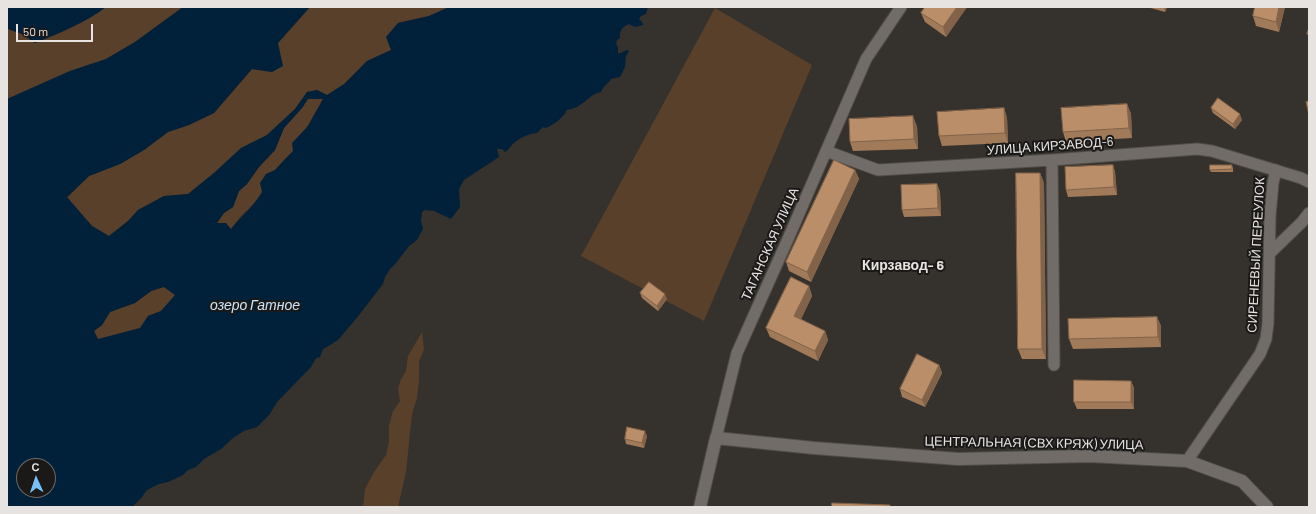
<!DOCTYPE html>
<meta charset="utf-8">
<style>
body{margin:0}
#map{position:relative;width:1316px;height:514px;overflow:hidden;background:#35312d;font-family:Barlow,sans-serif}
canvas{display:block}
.frame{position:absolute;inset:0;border:8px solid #e6e3e1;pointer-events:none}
.north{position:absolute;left:16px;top:458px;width:40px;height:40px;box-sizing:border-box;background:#1b1917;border:1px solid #6c6a68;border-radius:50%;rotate:357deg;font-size:11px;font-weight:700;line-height:16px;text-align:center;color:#e6e3e1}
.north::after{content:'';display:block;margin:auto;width:14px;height:18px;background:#77bff7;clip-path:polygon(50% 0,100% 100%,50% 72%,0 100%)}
.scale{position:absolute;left:16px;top:24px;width:77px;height:18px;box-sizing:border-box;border:2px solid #e6e3e1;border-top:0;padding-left:5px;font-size:12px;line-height:14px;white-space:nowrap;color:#e6e3e1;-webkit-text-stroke:3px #1b1917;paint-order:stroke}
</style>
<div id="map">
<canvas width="1316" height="514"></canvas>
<div class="frame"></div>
<div class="north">С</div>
<div class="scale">50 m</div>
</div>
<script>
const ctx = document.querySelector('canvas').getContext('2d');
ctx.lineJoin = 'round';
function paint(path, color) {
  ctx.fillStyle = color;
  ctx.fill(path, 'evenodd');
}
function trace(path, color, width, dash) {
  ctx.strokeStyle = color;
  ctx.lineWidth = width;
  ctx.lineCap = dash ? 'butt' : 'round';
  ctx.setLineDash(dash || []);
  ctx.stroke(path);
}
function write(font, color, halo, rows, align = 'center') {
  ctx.font = font + ' Barlow,sans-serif';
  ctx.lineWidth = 4;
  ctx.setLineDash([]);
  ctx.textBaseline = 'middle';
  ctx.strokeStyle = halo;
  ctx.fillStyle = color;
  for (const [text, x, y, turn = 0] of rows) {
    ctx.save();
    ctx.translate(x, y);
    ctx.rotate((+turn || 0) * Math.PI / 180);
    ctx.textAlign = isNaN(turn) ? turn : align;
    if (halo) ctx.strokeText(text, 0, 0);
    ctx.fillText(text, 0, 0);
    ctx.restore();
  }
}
paint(new Path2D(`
 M106,7H183L135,42L106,59L70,71L7,99L8,29L22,34L35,43C60,33 85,23 106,7Z
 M310,7H449L429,16L398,23L391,50L367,61L344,85L327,95L317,90L307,92L295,109L267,135L241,148L214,173L188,194L164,196L138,210L128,221L109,236L92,226L67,198L89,176L120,164L144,150L168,132L189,125L214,113L252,69L272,72L278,43Z
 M715,8L812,65L704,321L581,256Z
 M308,99H323L293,151L287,157L275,170L266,174L262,192L257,201L240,217L231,229L217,223L224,213L233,207L239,191L247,184L259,167L275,150L284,128L302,108Z
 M164,287L176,295L161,311L148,316L140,328L98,340L94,331L102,325L110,312L135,303L151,291Z
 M422,332L424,349L419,362V380L417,398L412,414L406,472L398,507H363L365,489L374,472L386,455L389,441V425L393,411L400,401L398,389L401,379L406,371L408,356Z`), '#59402a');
paint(new Path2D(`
 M7,7H106C85,23 59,33 35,43L22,34L8,29L7,30Z
 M183,7H310L278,43L283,66L272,72L252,69L214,113L189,125L168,132L144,150L120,164L89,176L67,197L92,226L109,236L128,221L138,210L164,196L188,194L214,173L241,148L267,135L295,109L307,92L317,90L327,95L344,84L367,61L391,50L386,37L398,23L429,16L449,7H648L646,14L641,16L639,19L642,22L643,25L635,27L629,24C622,27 619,31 620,38L617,40L616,44L618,47V54L627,50L629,51L626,56L625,67L620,77L611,79C608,84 603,86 601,92C592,93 587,101 580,105C576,108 571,109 567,110C562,119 556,123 546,128L543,127L537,133C531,133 519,138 515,142C511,145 510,149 505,152L502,149H497L499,157L464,180L459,189L460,207L451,219L434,211L425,210L422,212L421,221L423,229L417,240L409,246L396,263L390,269L385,277L383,284L359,315L339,339L332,344L323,349L320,357L316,358L311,367L278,401L269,415L257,427L244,431L233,438L221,449L204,459L196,467L188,470L183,475L168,482L159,484L147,490L142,497L132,507H7V99L70,71L106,59L135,42ZM308,99H323L308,126L292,143L293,151L287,157L275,170L266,174L260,183L262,192C254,206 241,216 231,229L226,223H217L224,213L233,207L239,191L247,184L259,167L275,150L284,128L302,108ZM164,287L175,295L161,311L148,316L140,328L98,339L94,331L102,325L110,312L135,303L151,291ZM24,466H48V490H24Z`), '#002139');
const street = new Path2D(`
 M826,151L878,170L1052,160L1197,149L1212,151L1301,178L1309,182
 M1052,160L1054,365
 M1270,253L1302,222L1309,213
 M716,438L737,353L788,239L866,59L901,7
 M1187,461L1260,354L1266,339L1268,323L1270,216L1273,183L1276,170`);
const secondary = new Path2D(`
 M700,507L716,438L814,448L958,459L1089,456L1187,461L1242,481L1267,507`);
trace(street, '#514e4a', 13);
trace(secondary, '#514e4a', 14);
trace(street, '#716c68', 11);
trace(secondary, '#716c68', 12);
paint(new Path2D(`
 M967,7L946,37L925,22L921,13Z
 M1147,7H1167L1165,12Z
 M1255,7H1285L1279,32L1256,26L1253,16Z
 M1127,104L1131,114L1132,138L1066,142L1063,132Z
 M1004,108L1007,118L1008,143L942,146L939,136Z
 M1211,108L1242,120L1235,129L1213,113Z
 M917,126L918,149L853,151L850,142Z
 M1113,165L1115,172L1117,195L1068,197L1066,190Z
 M1233,167V172H1211L1210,170Z
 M855,170L859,179L811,282L789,271L786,262Z
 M1040,173L1044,183L1046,359H1022L1018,349Z
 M937,184L940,192L941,216L904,217L902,210Z
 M809,286L812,296L801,319L825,331L828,340L818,361L770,337L766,328Z
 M640,293L667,299L658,311L642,298Z
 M1157,317L1161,326V347L1073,349L1069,339Z
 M939,365L942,373L925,407L902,397L900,389Z
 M1131,381L1134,388V409H1077L1074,402Z
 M647,436L644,448L626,444L625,439Z`), '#a07a59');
paint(new Path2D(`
 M957,7H967L946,37L943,27Z
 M1164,7H1167L1165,12Z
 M1279,7H1285L1279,32L1276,22Z
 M1127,104L1131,114L1132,138L1129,128Z
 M1004,108L1007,118L1008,143L1005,133Z
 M1240,114L1242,120L1235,129L1233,124Z
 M913,116L917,126L918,149L914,139Z
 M1113,165L1115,172L1117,195L1114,187Z
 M855,170L859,179L811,282L807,272Z
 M1040,173L1044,183L1046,359L1042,349Z
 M937,184L940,192L941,216L938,208Z
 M809,286L812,296L798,326L794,316Z
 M665,294L667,299L658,311L657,306Z
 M1157,317L1161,326V347L1158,337Z
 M825,331L828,340L818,361L815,351Z
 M939,365L942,373L925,407L922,400Z
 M1131,381L1134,388V409L1131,402Z
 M645,431L647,436L644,448L642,443Z`), '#826349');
const building = new Path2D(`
 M925,7H957L943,27L921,13Z
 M1255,7H1279L1276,22L1253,16Z
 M1309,28V35L1307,34Z
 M1218,98L1240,114L1233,124L1211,108Z
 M1309,101V115L1306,102Z
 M1127,104L1129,128L1063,132L1061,108Z
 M1004,108L1005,133L939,136L937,112Z
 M913,116L914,139L850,142L849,119Z
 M834,160L855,170L807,272L786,262Z
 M1113,165L1114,187L1066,190L1065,167Z
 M1210,165H1232V169L1210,170Z
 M1016,173H1040L1042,349H1018Z
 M937,184L938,208L902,210L901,185Z
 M791,277L809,286L794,316L825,331L815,351L766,328Z
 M649,282L665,294L657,306L640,293Z
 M1157,317L1158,337L1069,339L1068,319Z
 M917,354L939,365L922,400L900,389Z
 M1074,380L1131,381V402H1074Z
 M627,427L645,431L642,443L625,439Z
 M832,503L890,505V507H832Z`);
paint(building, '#ba8e68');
trace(building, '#826349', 1);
write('13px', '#e6e3e1', '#1b1917', [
 ["УЛИЦА КИРЗАВОД-6",1050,146,-4],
 ["ТАГАНСКАЯ УЛИЦА",770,244,-66],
 ["СИРЕНЕВЫЙ ПЕРЕУЛОК",1256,255,-87],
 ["ЦЕНТРАЛЬНАЯ (СВХ КРЯЖ) УЛИЦА",1034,443,1]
]);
write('bold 14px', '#e6e3e1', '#1b1917', [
 ["Кирзавод- 6",903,265]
]);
write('italic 14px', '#cbe5fc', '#1b1917', [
 ["озеро Гатное",255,305]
]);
</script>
